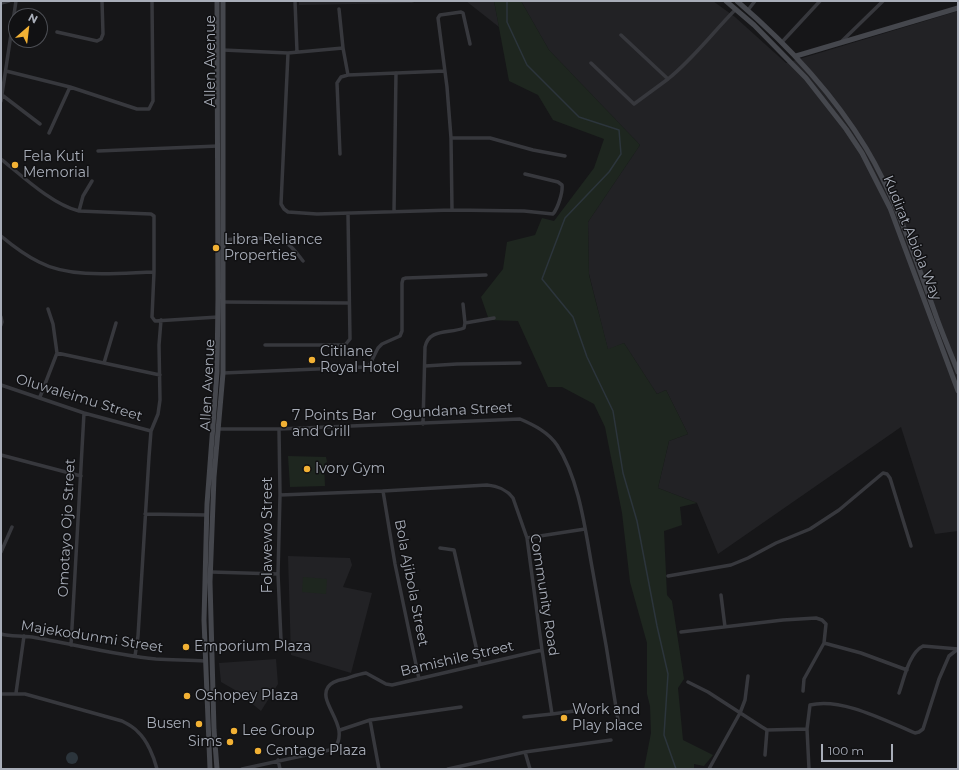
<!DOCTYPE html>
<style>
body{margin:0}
#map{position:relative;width:959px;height:770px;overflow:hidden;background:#161618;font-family:Montserrat,sans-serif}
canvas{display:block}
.frame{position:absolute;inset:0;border:2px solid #a8adb8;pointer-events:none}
.north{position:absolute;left:8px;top:8px;width:40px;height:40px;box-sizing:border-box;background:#111113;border:1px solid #4d4f55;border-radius:50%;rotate:28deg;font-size:11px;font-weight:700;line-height:16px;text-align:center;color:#a8adb8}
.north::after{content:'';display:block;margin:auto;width:14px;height:18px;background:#f2b134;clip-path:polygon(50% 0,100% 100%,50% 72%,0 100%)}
.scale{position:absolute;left:821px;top:744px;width:72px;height:18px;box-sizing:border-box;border:2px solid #a8adb8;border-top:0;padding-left:5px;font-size:12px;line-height:14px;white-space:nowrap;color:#a8adb8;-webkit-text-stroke:3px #111113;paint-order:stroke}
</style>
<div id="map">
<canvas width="959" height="770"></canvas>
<div class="frame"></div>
<div class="north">N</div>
<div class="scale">100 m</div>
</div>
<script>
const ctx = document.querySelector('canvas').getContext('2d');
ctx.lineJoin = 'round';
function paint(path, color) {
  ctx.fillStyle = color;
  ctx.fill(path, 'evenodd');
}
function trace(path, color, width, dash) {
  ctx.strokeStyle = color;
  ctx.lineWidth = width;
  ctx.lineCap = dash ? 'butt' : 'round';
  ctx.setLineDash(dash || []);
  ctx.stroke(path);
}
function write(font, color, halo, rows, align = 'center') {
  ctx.font = font + ' Montserrat,sans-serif';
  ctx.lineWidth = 3;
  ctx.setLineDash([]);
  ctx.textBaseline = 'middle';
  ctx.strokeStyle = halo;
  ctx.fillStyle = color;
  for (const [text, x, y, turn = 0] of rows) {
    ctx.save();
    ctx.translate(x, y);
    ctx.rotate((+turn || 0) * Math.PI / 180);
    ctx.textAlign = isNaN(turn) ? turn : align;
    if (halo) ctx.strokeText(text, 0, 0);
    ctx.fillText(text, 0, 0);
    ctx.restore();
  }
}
paint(new Path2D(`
 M299,1H417L412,3L299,5Z
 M466,1H494L499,27Z
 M521,1H713L735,17L786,63L958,11V531L935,534L901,427L718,554L697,503L658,488L669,441L688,434L666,390L657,394L624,343L608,350L589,274L588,222L640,145L549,50Z
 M288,556L350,558L352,565L343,587L372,593L351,673L291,655Z
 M276,659L278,684L261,711L235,690L221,682L219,663Z`), '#222225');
paint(new Path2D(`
 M494,1H521L549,50L640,145L588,222L589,275L608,349L624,343L657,394L666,390L688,434L669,441L658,488L697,503L680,507L682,525L664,531L667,595L672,601L684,679L678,688L683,740L713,755L704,766L694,764V769H644L651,733L650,706L647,694V643L630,582L622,513L605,427L594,404L562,387H548L518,321L489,320L481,297L503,269L507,242L535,235L542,218L554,221L594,168L604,139L553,120L538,95L509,81Z
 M288,456L326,457L327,462L324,464L325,486L290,487Z
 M303,577L327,579L326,594L302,592Z`), '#1e261f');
paint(new Path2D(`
 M66 758a6 6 0 1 1 12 0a6 6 0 1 1-12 0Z`), '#2c353c');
trace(new Path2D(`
 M507,1V22L527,65L579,117L619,130L621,154L609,172L565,218L542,279L573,317L587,357L613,411L623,473L637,521L657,626L668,674L664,735L676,769`), '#2c353c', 1.5);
trace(new Path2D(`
 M295,1L297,52
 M1,3L9,1
 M339,9L343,48L348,75L445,71
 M748,10L755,1
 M57,32L97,41L101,39L103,34L102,1
 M621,35L668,79C694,58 713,32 736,9
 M842,41L883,1
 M782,42L820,1
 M223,50L288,53L343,48
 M288,53L281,204L284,209L288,212L317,214L452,210L524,211L553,214C558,208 563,192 562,185L558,182L525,174
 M591,63L634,104L668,79
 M6,71L70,87L137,109H149L153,101L152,1
 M2,95L40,124
 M1,101L16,1
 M49,133L70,87
 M451,138H490L533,150L565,156
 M98,151L218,146
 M340,154L337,83L341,77L348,75
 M1,159C22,176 53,205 79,211L151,214L154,216V272L152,317L155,321L218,317
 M452,210L451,138L447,87L438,18L440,15L461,12L463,13L470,44
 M79,211L83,196L92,181
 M394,211L396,73
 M1,236C13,246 25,255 39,262C71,279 119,273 154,272
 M223,240C237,239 271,236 283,241C291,244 298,255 303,261
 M223,302L348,303
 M463,304L465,323
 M1,317L2,322L1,325
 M265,345H345L350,339L348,214
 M57,353L160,375
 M104,363L116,323
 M425,366L457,364L520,363
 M223,373L364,367L369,366L378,348L382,344L400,336L402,331V283L403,279L406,278L486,275
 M1,385L84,413L151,431
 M40,397L57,353L53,324L48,309
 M423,424L425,347C429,328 449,334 464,328L465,323L494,318
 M218,429H279L520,419C534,425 548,432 557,445C579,479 585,528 592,567C602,620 611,673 619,726
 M279,429L280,495L278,574L281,640
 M1,455L81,476
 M383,491L395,564L419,679
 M280,495L383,491L487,485C498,486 506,489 513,498L527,538L542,650L552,714L524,717
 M145,514L207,515
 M527,538L585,529
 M440,548L454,550L480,664
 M1,552L12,527
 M211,572L278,574
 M668,576L731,565L748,558L776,543L810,529L839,510L883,473L887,474L890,478L911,546
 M721,595L725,627
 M681,632L783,620L816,618L822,620L826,624L824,643L804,679L803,691
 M1,634C11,637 21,635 32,637C73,644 114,655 156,659C172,660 189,660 205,661
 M824,643L861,653L907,670
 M71,645L84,413
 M135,656L138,636L149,457L151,431L158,414L160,400L159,345L161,320
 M688,682L708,692L762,727L767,730L807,729
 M16,693L24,636
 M899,693C904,679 909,653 923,646L958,649
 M1,694H25L122,721C128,724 134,727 138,732C147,740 154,757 157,769
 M552,714L582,710
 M370,720L379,769
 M340,730L370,720L461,707
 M525,752L530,769
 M765,755L767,730
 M278,760L280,769
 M242,769L334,749C352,726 317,703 328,687C331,682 339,680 344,679C351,677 359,674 366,673L386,684L392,685L542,650
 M448,769L525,752L611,740
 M709,769L740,713L745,700L748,676
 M809,769L807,729L810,705C841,697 886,721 915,733L919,732L923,729L939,679L949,656L958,649`), '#37383d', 3.5);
trace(new Path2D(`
 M726,1L754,25L806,78L846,129L862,153L890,208L958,391
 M737,1C787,44 832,92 866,148C896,198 914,255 934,310C941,331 950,351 958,372
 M796,56L958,8
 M210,769L204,620L207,504L217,372L218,298L217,1
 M217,769L214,730L210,582L214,477L223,373V1`), '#45474d', 5);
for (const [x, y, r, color] of [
 [15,165,4,"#f2b134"],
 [216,248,4,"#f2b134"],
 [312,360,4,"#f2b134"],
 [284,424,4,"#f2b134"],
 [307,469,4,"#f2b134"],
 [186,647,4,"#f2b134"],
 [187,696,4,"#f2b134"],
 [564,718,4,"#f2b134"],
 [199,724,4,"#f2b134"],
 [234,731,4,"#f2b134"],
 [230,742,4,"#f2b134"],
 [258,751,4,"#f2b134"]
]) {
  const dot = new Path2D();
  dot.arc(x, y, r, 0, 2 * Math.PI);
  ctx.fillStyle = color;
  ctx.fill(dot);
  trace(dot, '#111113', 1.5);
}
write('14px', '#a8adb8', '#111113', [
 ["Allen Avenue",211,61,-90],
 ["Kudirat Abiola Way",912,238,68],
 ["Allen Avenue",208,385,-87],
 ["Oluwaleimu Street",79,398,17],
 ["Ogundana Street",452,411,-3],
 ["Omotayo Ojo Street",67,528,-87],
 ["Folawewo Street",268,535,-90],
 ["Bola Ajibola Street",411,583,79],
 ["Community Road",544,595,81],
 ["Majekodunmi Street",92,637,9],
 ["Bamishile Street",457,659,-13]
]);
write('14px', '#a8adb8', '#111113', [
 ["Fela Kuti",23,157],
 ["Memorial",23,173],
 ["Libra Reliance",224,240],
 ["Properties",224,256],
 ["Citilane",320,352],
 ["Royal Hotel",320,368],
 ["7 Points Bar",292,416],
 ["and Grill",292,432],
 ["Ivory Gym",315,469],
 ["Emporium Plaza",194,647],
 ["Oshopey Plaza",195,696],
 ["Work and",572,710],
 ["Play place",572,726],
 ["Busen",191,724,"right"],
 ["Lee Group",242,731],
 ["Sims",222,742,"right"],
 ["Centage Plaza",266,751]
], 'left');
</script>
